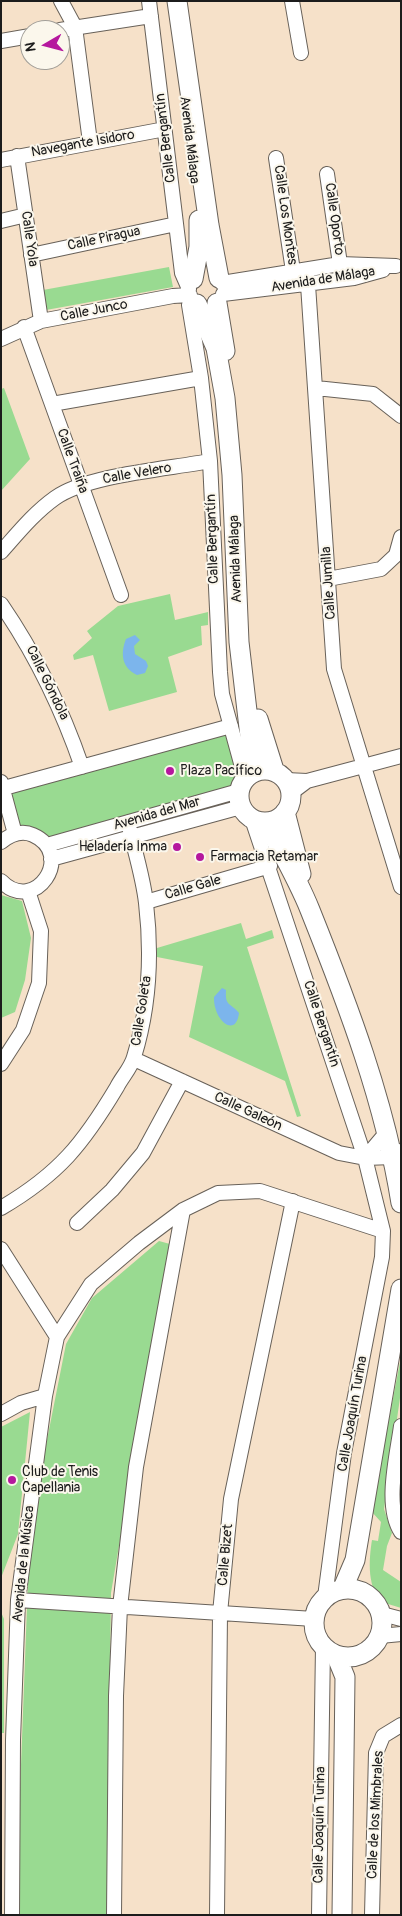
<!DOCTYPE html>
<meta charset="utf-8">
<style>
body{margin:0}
#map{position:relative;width:402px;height:1916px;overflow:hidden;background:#f6e1c9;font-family:Pangolin,sans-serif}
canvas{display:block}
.frame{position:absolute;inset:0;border:2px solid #1c1c1c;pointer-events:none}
.north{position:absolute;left:20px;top:20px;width:50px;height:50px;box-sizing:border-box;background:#fbf7ec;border:1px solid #a29f99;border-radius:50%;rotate:262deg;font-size:14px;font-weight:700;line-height:20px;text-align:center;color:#1c1c1c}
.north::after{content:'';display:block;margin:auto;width:18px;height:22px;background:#b5179e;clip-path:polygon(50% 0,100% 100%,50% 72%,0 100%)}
</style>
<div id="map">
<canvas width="402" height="1916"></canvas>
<div class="frame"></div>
<div class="north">N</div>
</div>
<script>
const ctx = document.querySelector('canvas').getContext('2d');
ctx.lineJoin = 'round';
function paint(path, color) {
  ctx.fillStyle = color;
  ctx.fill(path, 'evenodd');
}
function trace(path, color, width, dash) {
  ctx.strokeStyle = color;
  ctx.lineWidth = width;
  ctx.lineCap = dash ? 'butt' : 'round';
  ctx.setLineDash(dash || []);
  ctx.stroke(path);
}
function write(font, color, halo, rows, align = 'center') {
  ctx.font = font + ' Pangolin,sans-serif';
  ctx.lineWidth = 4;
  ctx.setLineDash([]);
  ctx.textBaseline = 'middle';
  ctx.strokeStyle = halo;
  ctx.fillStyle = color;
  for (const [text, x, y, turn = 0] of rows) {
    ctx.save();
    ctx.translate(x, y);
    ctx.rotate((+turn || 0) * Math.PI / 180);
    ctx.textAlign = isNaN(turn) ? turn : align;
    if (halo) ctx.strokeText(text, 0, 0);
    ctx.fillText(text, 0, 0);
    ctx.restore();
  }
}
paint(new Path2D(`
 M169,267L173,287L46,310L43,290Z
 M4,388L30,459L1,491V389Z
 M170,594L175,620L208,612V625L201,626L202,645L168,657L177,692L109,711L93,655L74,660L73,655L92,638L87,631L118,606Z
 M228,730L242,778L236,789L48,841L18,830L8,790Z
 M1,895L22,901L31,938L25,980L15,1012L1,1018Z
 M241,923L246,939L272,930L274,938L247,947L301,1116L297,1117L285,1081L189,1037L203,966L157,957V948Z
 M159,1241L170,1244L111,1593L107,1915H20V1791L28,1580L44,1455L66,1344L92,1298Z
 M401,1357V1391L384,1509L392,1533L387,1546L383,1570L401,1582V1608C396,1606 390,1605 385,1603C366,1592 369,1558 372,1540L378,1541L381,1522L371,1511Z
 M30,1412L18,1534L1,1578V1427Z
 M1,1612L4,1619V1733H1Z`), '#99da91');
paint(new Path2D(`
 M135,635L140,640L134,646L135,654L146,661L148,666L145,673L137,675C122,668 120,654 126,639Z
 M222,988L226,990C225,1007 230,1002 239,1013C236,1039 213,1020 214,997Z`), '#7cb5ec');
const street = new Path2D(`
 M61,1L75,27L90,142
 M149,1L182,273L189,289
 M292,1L301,53
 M60,30L151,16
 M1,41L30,36
 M17,156L41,321
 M276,158L293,271
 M1,160L165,129
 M327,174L340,264
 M1,221L26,215
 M31,255L176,224
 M307,270L334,669L401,887
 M222,283L340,264L396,266
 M223,294L354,278L383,270
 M192,300L189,305L201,378L210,461L220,672L222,694L245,778
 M24,327L121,595
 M1,339L41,321L173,296L190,295
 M316,388L373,394L401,416
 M52,404L201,378
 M1,552C18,533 34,513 55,498C87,475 168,469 210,461
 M328,579L381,569L396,555L401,537
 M1,604C36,655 62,709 82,767
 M286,780L307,781L401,756
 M1,782L15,834
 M4,788L231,726
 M291,793L307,781
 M252,819L365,1158L383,1231L382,1257L344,1453L325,1597
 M1,842C11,834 22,830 33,835C76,854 35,916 1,881
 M47,845L239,791
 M51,859L241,807
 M146,902L270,866
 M134,1059L339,1153L365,1158
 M1,1064L23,1030L39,983L41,931L28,891
 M387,1132L365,1158L393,1157L401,1151
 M1,1208C59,1174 83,1144 117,1087C122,1077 131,1068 134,1057C149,1008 152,954 146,903C143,876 134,849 128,822
 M77,1223L112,1190L143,1153L182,1081
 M1,1249L57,1337
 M1,1414L21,1403L45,1396
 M401,1426C397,1456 384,1506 401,1532
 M18,1600L314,1619
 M382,1614L401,1619
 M380,1636L401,1634
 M12,1915L13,1740L18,1600L45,1396L57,1337L91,1284L139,1243L183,1210L218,1193L260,1191L383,1231
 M114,1915L116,1696L120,1607L136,1467L183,1210
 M217,1915L220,1613L231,1499L293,1201
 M319,1915L323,1646
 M372,1915L376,1753L383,1736L401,1725`);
const secondary = new Path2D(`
 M177,1L209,225L219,278
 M193,279L199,247V220
 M217,303L225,351
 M197,304L216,348L225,398L232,475L239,642L254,771
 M258,719L274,770
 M239 796a26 26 0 1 1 52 0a26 26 0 1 1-52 0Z
 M285,812L301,874
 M266,822C281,851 298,880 310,910C348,1005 385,1102 401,1203
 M343,1588L355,1560L401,1289
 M314 1623a34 34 0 1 1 68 0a34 34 0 1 1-68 0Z
 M336,1655L345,1677L342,1915`);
trace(street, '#686159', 16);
trace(secondary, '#686159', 21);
trace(street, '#fff', 14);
trace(secondary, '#fff', 19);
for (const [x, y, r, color] of [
 [170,771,5,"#b5179e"],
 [177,847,5,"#b5179e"],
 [200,857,5,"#b5179e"],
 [12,1480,5,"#b5179e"]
]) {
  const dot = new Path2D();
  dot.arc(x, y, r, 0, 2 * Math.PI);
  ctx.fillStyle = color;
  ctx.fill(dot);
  trace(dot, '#fbf7ec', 2);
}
write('14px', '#1c1c1c', '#fbf7ec', [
 ["Calle Bergantín",166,138,-97],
 ["Avenida Málaga",189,140,83],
 ["Navegante Isidoro",83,144,-10],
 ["Calle Los Montes",285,215,82],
 ["Calle Oporto",334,219,82],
 ["Calle Yola",29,239,82],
 ["Calle Piragua",104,239,-12],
 ["Avenida de Málaga",323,280,-9],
 ["Calle Junco",94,311,-11],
 ["Calle Traiña",72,461,70],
 ["Calle Velero",137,474,-10],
 ["Calle Bergantín",213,539,-92],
 ["Avenida Málaga",236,559,-92],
 ["Calle Jumilla",329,583,-94],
 ["Calle Góndola",47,683,64],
 ["Avenida del Mar",157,814,-16],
 ["Calle Gale",193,888,-16],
 ["Calle Goleta",142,1011,-81],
 ["Calle Bergantín",321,1024,72],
 ["Calle Galeón",248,1112,25],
 ["Calle Joaquín Turina",353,1414,-80],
 ["Calle Bizet",226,1555,-85],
 ["Avenida de la Música",24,1564,-84],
 ["Calle de los Mimbrales",376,1815,-87],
 ["Calle Joaquín Turina",320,1825,-89]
]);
write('14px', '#1c1c1c', '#fbf7ec', [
 ["Plaza Pacífico",180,771],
 ["Heladería Inma",167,847,"right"],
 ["Farmacia Retamar",210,857],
 ["Club de Tenis",22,1472],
 ["Capellania",22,1488]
], 'left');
</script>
